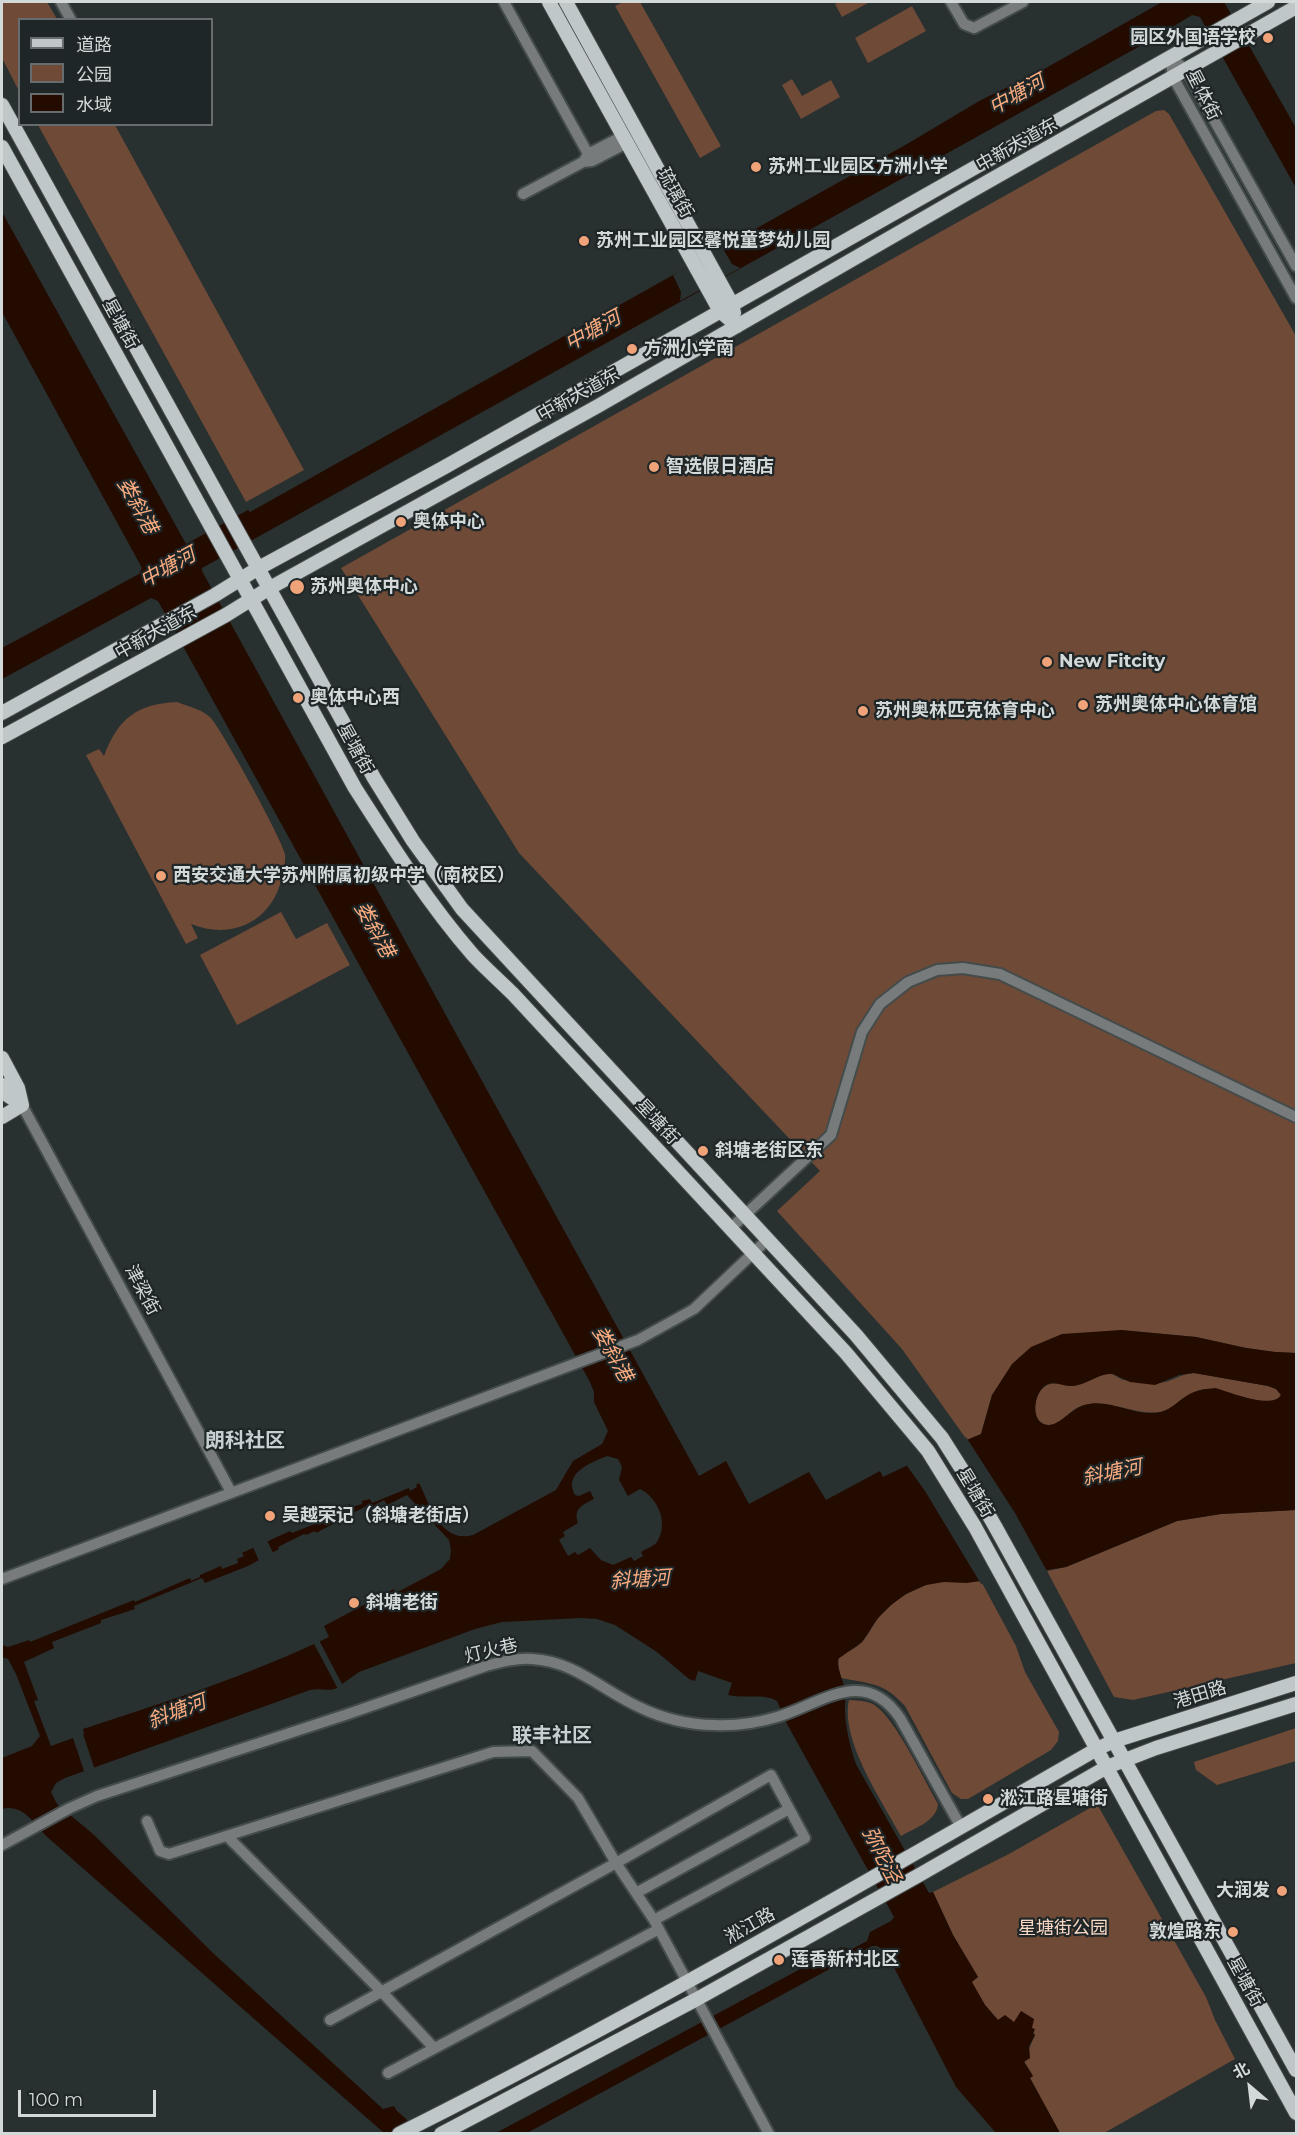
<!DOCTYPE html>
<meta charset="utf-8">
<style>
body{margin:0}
#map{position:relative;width:1298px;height:2135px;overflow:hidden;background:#293030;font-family:Montserrat,"Noto Sans SC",sans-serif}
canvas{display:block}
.frame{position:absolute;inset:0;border:3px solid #d3d8d8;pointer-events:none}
.legend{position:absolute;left:18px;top:18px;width:195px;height:108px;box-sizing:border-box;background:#1f2627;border:2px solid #676d6e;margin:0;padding:8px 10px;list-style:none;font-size:18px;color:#d3d8d8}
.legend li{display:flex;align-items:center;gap:12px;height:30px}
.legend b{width:30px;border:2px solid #676d6e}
.north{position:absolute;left:1220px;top:2057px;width:60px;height:60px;-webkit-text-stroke:4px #1f2627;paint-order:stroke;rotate:332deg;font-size:16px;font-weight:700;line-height:24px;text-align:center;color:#d3d8d8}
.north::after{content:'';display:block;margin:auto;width:21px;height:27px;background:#d3d8d8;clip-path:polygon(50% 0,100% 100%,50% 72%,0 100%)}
.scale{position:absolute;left:18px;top:2090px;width:138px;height:27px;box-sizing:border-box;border:3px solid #d3d8d8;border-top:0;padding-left:8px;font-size:18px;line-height:21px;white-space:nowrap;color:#d3d8d8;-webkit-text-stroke:4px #1f2627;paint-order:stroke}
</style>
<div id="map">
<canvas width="1298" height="2135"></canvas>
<div class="frame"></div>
<ul class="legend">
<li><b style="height:8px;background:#c0c7c8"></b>道路</li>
<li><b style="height:16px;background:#6e4a37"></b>公园</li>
<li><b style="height:16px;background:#230b00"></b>水域</li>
</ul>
<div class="north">北</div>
<div class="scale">100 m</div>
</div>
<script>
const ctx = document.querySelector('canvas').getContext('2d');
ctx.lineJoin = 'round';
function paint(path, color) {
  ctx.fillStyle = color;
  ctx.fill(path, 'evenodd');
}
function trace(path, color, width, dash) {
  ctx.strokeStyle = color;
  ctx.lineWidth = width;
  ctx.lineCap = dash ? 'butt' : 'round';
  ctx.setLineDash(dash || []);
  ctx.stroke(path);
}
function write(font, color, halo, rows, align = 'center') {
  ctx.font = font + ' Montserrat,"Noto Sans SC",sans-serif';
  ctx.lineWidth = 4.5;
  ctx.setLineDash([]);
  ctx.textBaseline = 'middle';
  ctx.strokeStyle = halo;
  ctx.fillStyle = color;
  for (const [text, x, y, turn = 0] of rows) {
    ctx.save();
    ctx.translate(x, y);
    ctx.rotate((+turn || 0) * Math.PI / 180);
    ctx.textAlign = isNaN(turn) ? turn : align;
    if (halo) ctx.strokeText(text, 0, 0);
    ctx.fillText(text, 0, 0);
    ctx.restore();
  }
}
paint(new Path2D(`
 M2,2H47L57,19L20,20L19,91L2,58Z
 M623,2H640L721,146L700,158L615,6Z
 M840,2H870L842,17L835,4Z
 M912,6L926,31L868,63L855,38Z
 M792,79L802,96L831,80L840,97L801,119L782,85Z
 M1164,110L1169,114L1296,336V1353L1275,1352L1246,1348L1196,1337L1121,1330L992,1395L981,1434L967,1440L902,1349L777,1211L820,1171L519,853L341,568L1156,111Z
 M38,125H115L304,470L246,502Z
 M177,702C187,706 201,709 210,717C221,728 282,839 285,854C286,862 283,874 281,881C270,923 230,940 191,924L198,938L186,944L86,755L99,749L104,756C118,719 136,704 177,702Z
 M281,912L296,939L327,923L350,965L237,1025L200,955Z
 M1194,1373L1268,1386L1276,1389L1281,1395C1272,1412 1222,1387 1204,1389C1187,1392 1177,1409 1160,1412C1134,1416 1106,1396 1079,1407C1069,1411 1059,1426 1048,1425C1029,1424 1032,1389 1050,1384C1059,1381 1068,1387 1081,1384C1091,1381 1100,1373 1111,1374C1116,1375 1119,1379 1124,1380C1133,1382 1150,1384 1160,1383C1171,1382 1180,1374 1194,1373Z
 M1296,1510V1663L1133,1700L1114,1697L1047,1571L1066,1567L1177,1521L1221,1514Z
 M981,1581L1016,1646L1025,1672L1059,1732L1058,1741L1051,1750L968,1799H961L952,1793L905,1706C883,1682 871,1684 841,1678C834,1648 842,1659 860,1644C868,1637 872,1625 879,1617C895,1599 919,1583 943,1582C956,1581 968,1583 981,1581Z
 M849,1700C858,1701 868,1700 876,1706C897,1722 923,1778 938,1804C937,1821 915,1828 901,1836C882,1801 840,1740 849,1700Z
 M1296,1728V1761L1217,1785L1196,1770L1194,1762Z
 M1097,1804L1206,1997L1215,2020L1235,2059L1104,2133H1060L1030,2078L1033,2076L1024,2061L1035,2035L1031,2029L1014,2023L998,2020L985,2005L971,1982L978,1977L953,1935L933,1892L1009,1854Z`), '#6e4a37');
paint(new Path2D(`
 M1162,2H1224L1296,128V188L1200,17L1192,15L1158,36L202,568V571L699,1476L726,1461L749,1504L809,1472L826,1500L880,1471L883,1477L908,1465L981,1434L992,1395L1012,1364L1031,1347L1062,1334L1121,1330L1196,1337L1246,1348L1275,1352L1296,1353V1510L1221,1514L1177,1521L1066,1567L967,1583L944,1582L926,1585L906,1594L891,1605L878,1618L862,1642L838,1659C837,1669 842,1677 844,1686C846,1695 845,1702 845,1710C845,1725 851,1752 857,1766L929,1893L933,1892L953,1935L978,1977L972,1982L985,2005L998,2020L1005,2015L1014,2022L1021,2011L1034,2019L1032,2028L1035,2029L1033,2034L1035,2035L1029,2046L1030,2058L1024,2062L1033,2076L1030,2078L1060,2133H996L956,2087L886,1952L877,1946H872L527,2133H496L841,1947L852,1949L867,1941L870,1932L891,1921L894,1917L787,1724L777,1701C764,1693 744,1699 728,1695L732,1683L698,1671L695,1681L689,1679L657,1652L615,1625L597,1619L581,1618L502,1622L475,1629L359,1672L335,1689C328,1691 319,1688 310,1690L65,1778L56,1783L51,1792L57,1804L93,1834L214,1954L383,2109L394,2106L397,2111L422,2133H384L45,1835C32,1821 22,1804 2,1809V1758L32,1746L40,1736L16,1674L8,1659L2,1657V1645L8,1647L29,1640L30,1642L134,1600L135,1602L190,1578L191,1581L200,1577V1575L221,1566L222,1569L238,1563L237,1559L244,1556L242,1553L290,1531L292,1533L340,1514L337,1509L350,1504L352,1507L362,1504V1501L370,1499L372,1503L409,1488L410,1491L417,1487L416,1485L419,1483C430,1505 441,1544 473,1535L556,1490L573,1461L602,1444L608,1431L594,1402V1392L590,1382L158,601L151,598L2,679V648L139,574L142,568L2,312V212L186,544L248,510L250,512L907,144L981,100L1039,72ZM1194,1373L1268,1386L1276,1389L1281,1395C1272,1410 1230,1392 1215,1388C1206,1389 1196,1390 1188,1395C1179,1400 1172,1409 1161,1412C1135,1418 1110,1397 1084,1405C1073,1408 1059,1426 1048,1425C1030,1424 1033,1393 1046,1385C1055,1380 1064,1387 1073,1386C1085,1385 1095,1376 1108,1374H1113L1130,1382L1155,1385L1179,1375ZM607,1456L618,1459L622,1467L619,1480L628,1496L640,1489C658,1498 669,1523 657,1542C654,1546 646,1549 641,1552L643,1556L634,1561L631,1557L613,1565L601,1560L590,1548L578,1555L575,1552L568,1556L559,1540L565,1536L563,1532L578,1523C573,1509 582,1505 594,1499L590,1491L579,1496L575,1495C563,1473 590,1463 607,1456ZM407,1495L449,1540L451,1550L450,1559L441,1569L396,1593L394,1589L324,1626L329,1637C250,1675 166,1702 83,1729L84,1734L51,1746L34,1701L38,1700L24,1662L54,1648L52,1642L101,1623V1620L135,1609L134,1606L202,1578L205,1583L248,1566L279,1549L278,1547L304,1534L306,1535L315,1531L316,1533L368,1505L370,1508L384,1500L387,1505Z`), '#230b00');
paint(new Path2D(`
 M722,247L732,264L740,268L680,301L681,292L673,275Z
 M966,1437L1015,1513L1048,1573L981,1584L925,1491L905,1463Z
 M266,1538L274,1555L260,1563L252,1545Z
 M319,1640L343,1686L338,1689L313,1642Z
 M81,1728L95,1770L85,1774L72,1735L81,1732Z`), '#293030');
const minor = new Path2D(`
 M61,2L71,20
 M504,2L592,161
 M951,2L964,24L974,28L1023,2
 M1170,57L1173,77L1296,298
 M1170,57L1186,70L1296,266
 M585,159L588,154L623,136
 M523,194L583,162L592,161L627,143
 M22,1105L231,1492
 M731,1228L831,1135L862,1032L880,1004L908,982L937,970L963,968L1000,974L1296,1117
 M2,1579L638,1340L694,1309L768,1239
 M147,1821L160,1851L169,1854L493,1752L532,1751L578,1798L616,1863L654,1920L769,2134
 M227,1836L382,1992L434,2048
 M2,1845L70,1808L97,1796L348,1714L486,1666C501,1662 516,1658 532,1659C574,1661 602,1690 639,1707C661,1718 689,1725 714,1725C735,1726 757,1723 777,1717C821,1704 864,1665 900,1718L961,1827
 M636,1893L789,1809
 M330,2020L616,1863L771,1775L805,1838L654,1920
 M388,2073L659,1929`);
const major = new Path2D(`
 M549,2L720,311L737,326
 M566,2L732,304L734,313
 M2,105L374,778L413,841L462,909L856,1335L942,1438L968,1479L996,1528L1296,2070
 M2,147L355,788C392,846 428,903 473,955C486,969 500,981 513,994L846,1353L928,1451L975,1527L1296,2113
 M2,713L215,595L257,569L443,468L1268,2
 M2,737L226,615L268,589L598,406L973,190L1296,7
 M2,1058L18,1088L22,1105
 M2,1085L7,1095L22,1105
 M2,1117L22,1105
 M399,2134C637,2015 867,1881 1097,1749L1114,1741L1296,1683
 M441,2134L697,1999L921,1874L1107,1767L1156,1748L1296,1704`);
trace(minor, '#444b4b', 14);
trace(major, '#444b4b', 16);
trace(minor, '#777b7b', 10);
trace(major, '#c0c7c8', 14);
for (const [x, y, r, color] of [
 [1268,38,6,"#f0a378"],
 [756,167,6,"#f0a378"],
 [584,241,6,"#f0a378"],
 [632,349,6,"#f0a378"],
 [654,467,6,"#f0a378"],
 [401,522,6,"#f0a378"],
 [297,587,8,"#f0a378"],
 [1047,662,6,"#f0a378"],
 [298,698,6,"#f0a378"],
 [1083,705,6,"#f0a378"],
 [863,711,6,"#f0a378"],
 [161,876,6,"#f0a378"],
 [703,1151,6,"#f0a378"],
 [270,1516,6,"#f0a378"],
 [354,1603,6,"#f0a378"],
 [988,1799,6,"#f0a378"],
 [1282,1891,6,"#f0a378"],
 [1233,1932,6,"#f0a378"],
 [779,1960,6,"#f0a378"]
]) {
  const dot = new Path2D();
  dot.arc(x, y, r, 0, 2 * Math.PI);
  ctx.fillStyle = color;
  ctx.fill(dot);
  trace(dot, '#1f2627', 2);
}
write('bold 18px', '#d3d8d8', '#1f2627', [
 ["园区外国语学校",1256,38,"right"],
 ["苏州工业园区方洲小学",768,167],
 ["苏州工业园区馨悦童梦幼儿园",596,241],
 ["方洲小学南",644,349],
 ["智选假日酒店",666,467],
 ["奥体中心",413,522],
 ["苏州奥体中心",310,587],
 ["New Fitcity",1059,662],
 ["奥体中心西",310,698],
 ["苏州奥体中心体育馆",1095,705],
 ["苏州奥林匹克体育中心",875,711],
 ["西安交通大学苏州附属初级中学（南校区）",173,876],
 ["斜塘老街区东",715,1151],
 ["吴越荣记（斜塘老街店）",282,1516],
 ["斜塘老街",366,1603],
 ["淞江路星塘街",1000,1799],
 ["大润发",1270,1891,"right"],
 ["敦煌路东",1221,1932,"right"],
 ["莲香新村北区",791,1960]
], 'left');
write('18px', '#d3d8d8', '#1f2627', [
 ["星体街",1203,95,63],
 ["中新大道东",1017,145,-29],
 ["琉璃街",675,193,61],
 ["星塘街",120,324,61],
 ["中新大道东",579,395,-29],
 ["中新大道东",156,633,-29],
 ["星塘街",355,749,61],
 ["星塘街",657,1122,47],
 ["津梁街",142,1290,62],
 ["星塘街",975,1493,59],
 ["灯火巷",491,1651,-13],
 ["港田路",1200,1695,-17],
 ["淞江路",750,1926,-29],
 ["星塘街",1245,1982,61]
]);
write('18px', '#f8d7c5', '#1f2627', [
 ["星塘街公园",1063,1929]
]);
write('italic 20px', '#faab7f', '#1f2627', [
 ["中塘河",1017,95,-29],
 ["中塘河",593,331,-29],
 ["娄斜港",137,506,61],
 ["中塘河",168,568,-29],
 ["娄斜港",374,930,61],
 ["娄斜港",612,1354,61],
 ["斜塘河",1112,1473,-11],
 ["斜塘河",640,1580,-4],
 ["斜塘河",177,1712,-21],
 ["弥陀泾",881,1855,63]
]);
write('bold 20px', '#c7d0d1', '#1f2627', [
 ["朗科社区",245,1441],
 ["联丰社区",552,1736]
]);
</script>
